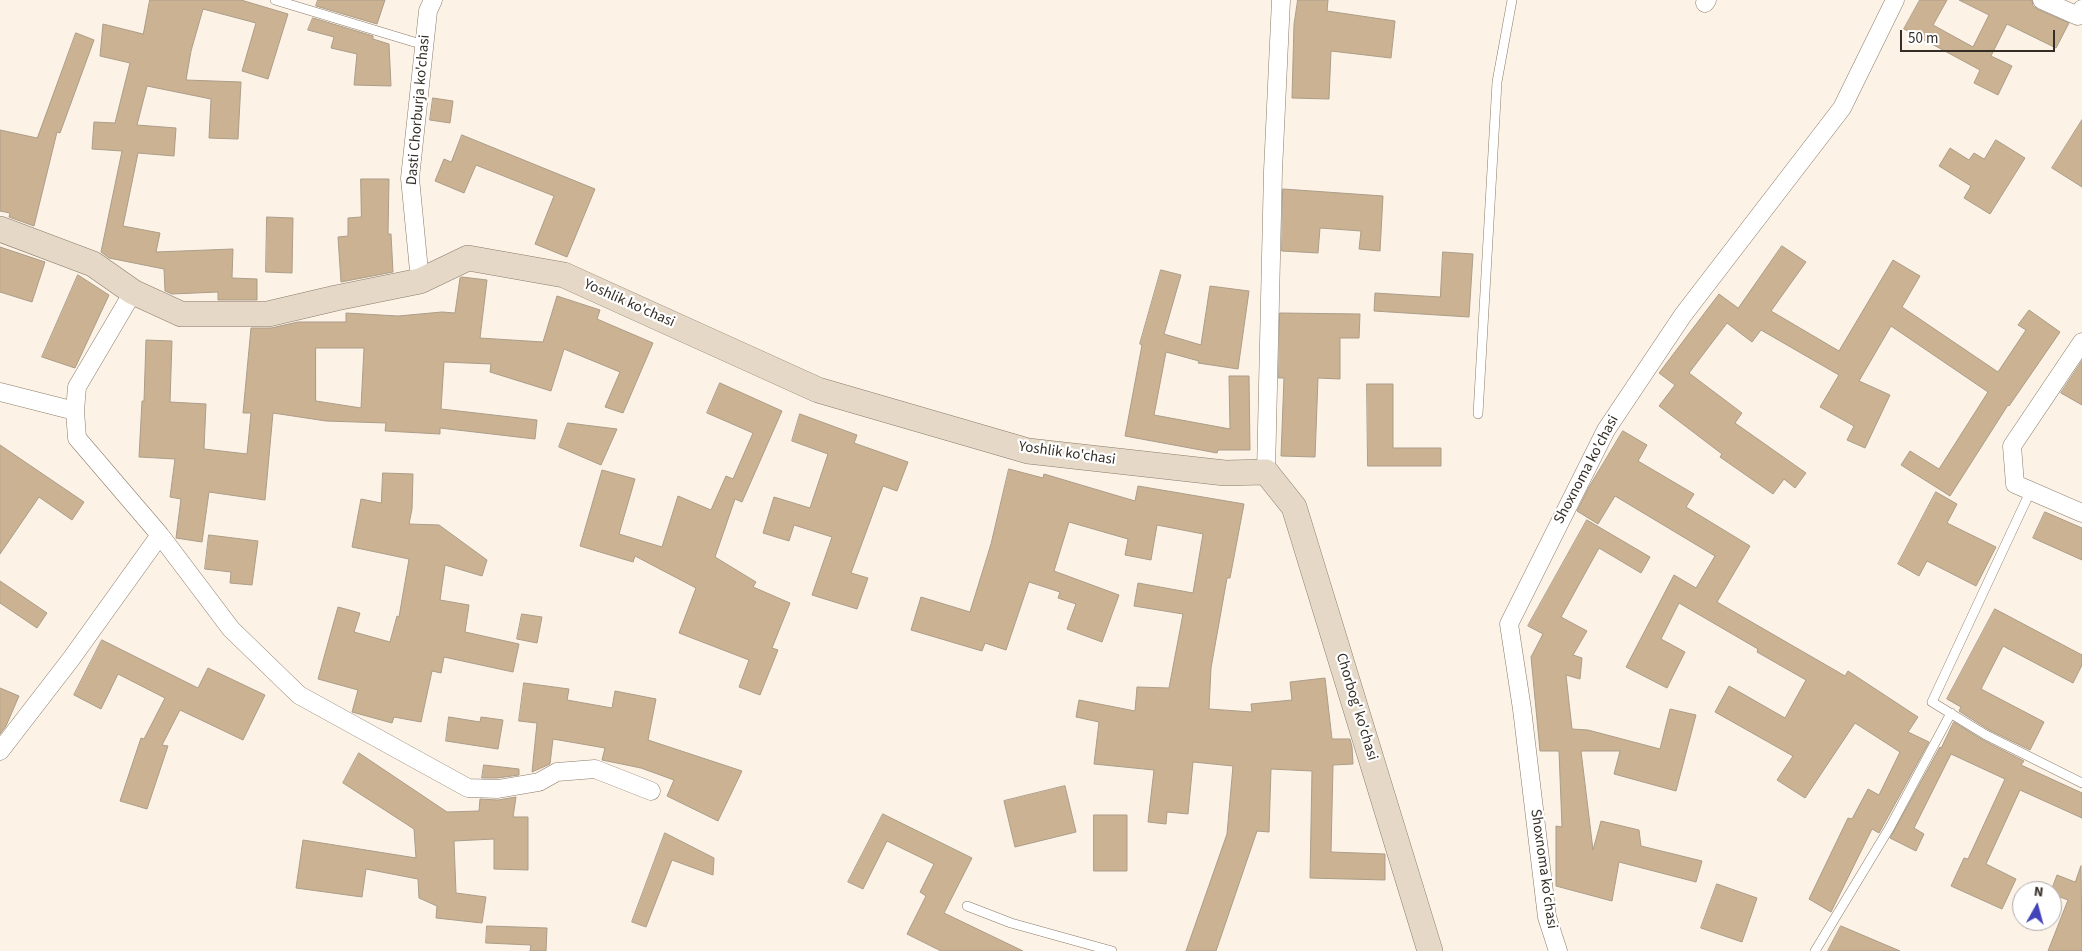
<!DOCTYPE html>
<style>
body{margin:0}
#map{position:relative;width:2082px;height:951px;overflow:hidden;background:#fcf2e6;font-family:"Source Sans 3",sans-serif}
canvas{display:block}
.north{position:absolute;left:2012px;top:881px;width:50px;height:50px;box-sizing:border-box;background:#fff;border:1px solid #aeaba8;border-radius:50%;rotate:7deg;font-size:14px;font-weight:700;line-height:20px;text-align:center;color:#342e26}
.north::after{content:'';display:block;margin:auto;width:18px;height:22px;background:#4444ba;clip-path:polygon(50% 0,100% 100%,50% 72%,0 100%)}
.scale{position:absolute;left:1900px;top:30px;width:155px;height:22px;box-sizing:border-box;border:2px solid #342e26;border-top:0;padding-left:6px;font-size:15px;line-height:18px;white-space:nowrap;color:#342e26;-webkit-text-stroke:4px #fff;paint-order:stroke}
</style>
<div id="map">
<canvas width="2082" height="951"></canvas>
<div class="north">N</div>
<div class="scale">50 m</div>
</div>
<script>
const ctx = document.querySelector('canvas').getContext('2d');
ctx.lineJoin = 'round';
function paint(path, color) {
  ctx.fillStyle = color;
  ctx.fill(path, 'evenodd');
}
function trace(path, color, width, dash) {
  ctx.strokeStyle = color;
  ctx.lineWidth = width;
  ctx.lineCap = dash ? 'butt' : 'round';
  ctx.setLineDash(dash || []);
  ctx.stroke(path);
}
function write(font, color, halo, rows, align = 'center') {
  ctx.font = font + ' "Source Sans 3",sans-serif';
  ctx.lineWidth = 4.5;
  ctx.setLineDash([]);
  ctx.textBaseline = 'middle';
  ctx.strokeStyle = halo;
  ctx.fillStyle = color;
  for (const [text, x, y, turn = 0] of rows) {
    ctx.save();
    ctx.translate(x, y);
    ctx.rotate((+turn || 0) * Math.PI / 180);
    ctx.textAlign = isNaN(turn) ? turn : align;
    if (halo) ctx.strokeText(text, 0, 0);
    ctx.fillText(text, 0, 0);
    ctx.restore();
  }
}
const building = new Path2D(`
 M150,0H241L288,14L268,79L242,71L256,23L203,9L191,51L186,80L241,82L238,139L209,138L211,99L147,86L137,125L176,128L174,156L138,153L123,226L160,233L156,252L233,249L232,278L257,279V300H218V292L172,294L165,291L164,269L109,258L101,252L122,151L92,149L94,122L115,123L130,63L100,56L103,24L143,34Z
 M318,0H385L377,24L316,6Z
 M1298,0H1328L1327,11L1395,21L1391,58L1331,51L1329,99L1292,98L1294,25Z
 M1920,0H1947L1933,25L1973,47L1989,15L1959,0H2032L2033,6L2037,9L2069,23L2056,48L2007,24L1991,56L2012,66L1998,95L1974,83L1980,70L1904,29Z
 M313,18L373,36V39L389,44L391,86L354,85L357,54L331,48L334,37L308,30Z
 M76,33L94,40L60,133L57,132L34,226L9,217L10,213L0,211V130L37,138Z
 M433,98L453,101L450,123L430,120Z
 M2082,120V187L2052,168Z
 M462,135L595,189L567,257L535,244L554,196L476,165L464,193L435,181L444,159L451,162Z
 M1996,140L2025,158L1990,214L1964,198L1971,186L1939,166L1950,148L1969,160L1974,153L1984,159Z
 M361,179H389L388,234H391L393,272L341,282L338,237L348,236V218L361,217Z
 M1283,189L1383,196L1380,251L1359,249L1361,231L1320,228L1318,253L1282,251Z
 M267,217L293,218L292,273L266,272Z
 M1782,246L1806,262L1771,311L1839,351L1893,260L1920,276L1902,307L1998,372L2026,330L2018,325L2029,310L2060,332L2009,406L2008,405L1950,496L1901,465L1910,451L1939,469L1988,392L1891,326L1859,381L1890,395L1865,448L1847,440L1854,426L1820,407L1839,375L1761,330L1752,342L1727,323L1689,373L1742,413L1735,423L1806,473L1795,488L1784,479L1773,494L1720,457L1722,454L1659,406L1675,385L1659,373L1719,294L1738,308Z
 M0,247L45,262L32,302L0,292Z
 M1443,252L1473,254L1469,317L1374,311L1375,293L1440,297Z
 M1161,270L1181,275L1164,334L1201,345L1210,286L1249,291L1238,369L1198,363L1199,361L1166,352L1154,415L1230,429L1229,376H1249L1250,450H1218L1217,453L1125,436L1142,345L1140,344Z
 M78,275L109,295L75,368L42,357Z
 M462,277L487,280L480,338L543,342L557,296L600,310L597,319L653,343L623,413L605,407L620,372L564,349L551,391L490,372L491,364L444,362L441,409L537,420L535,439L440,428V434L385,431L386,423L326,421L273,413L265,500L209,492L202,542L176,538L181,499L170,497L175,459L139,457L142,401H144L146,340L172,341L170,402L206,404L204,449L247,454L251,413H243L251,328H271L298,322H346V313L398,316L442,312L455,313L460,278ZM316,348H364L361,408L316,401Z
 M1280,313L1360,314L1359,338H1340V379L1318,378L1315,457L1281,456L1284,378H1279Z
 M2082,361V405L2061,393Z
 M720,383L782,411L742,502L735,499L715,557L756,582L753,587L790,603L772,648L778,650L760,695L739,687L749,660L679,633L696,588L635,556L633,562L580,546L602,470L635,479L619,534L662,547L678,496L711,510L726,476L733,479L753,433L707,413Z
 M1367,384H1393V448H1441V466H1368Z
 M800,414L857,435L854,443L908,462L897,491L883,486L851,573L868,578L857,609L812,595L832,537L794,525L789,541L763,533L774,497L810,508L828,454L792,441Z
 M568,423L617,429L601,465L559,447Z
 M1623,431L1647,445L1638,461L1694,494L1686,507L1750,546L1717,602L1845,676L1848,671L1918,717L1908,732L1929,742L1879,833L1872,829L1831,912L1809,899L1848,818L1852,819L1868,789L1879,795L1900,752L1855,723L1805,798L1777,780L1793,756L1715,712L1729,686L1785,718L1806,680L1757,652L1758,649L1679,603L1661,639L1685,652L1667,688L1626,667L1674,575L1696,588L1715,556L1615,496L1598,524L1577,511L1589,487Z
 M0,445L84,502L72,520L39,497L0,554Z
 M1009,469L1043,478L1044,474L1135,501L1138,486L1244,504L1230,578H1227L1211,668L1209,709L1252,712L1251,704L1292,700L1290,682L1325,678L1332,739H1350L1352,747L1353,764L1333,765L1331,852L1385,854V880L1310,878L1312,771L1271,769L1269,832L1257,831L1216,951H1186L1227,834L1233,766L1193,762L1188,814L1167,812L1166,824L1148,822L1154,770L1094,764L1099,722L1076,717L1079,700L1135,711L1137,687L1169,688L1183,614L1134,606L1138,583L1193,593L1203,534L1157,525L1151,560L1125,555L1128,539L1069,522L1054,571L1119,595L1102,642L1067,629L1076,604L1058,598L1060,592L1029,582L1006,650L985,643L982,651L911,630L921,597L970,612L991,544Z
 M383,473L413,474L412,509L409,524L439,525L487,560L482,576L445,565L440,600L469,605L465,632L519,644L513,672L444,657L441,673L432,671L421,722L394,717L392,723L352,712L358,690L318,679L338,607L360,613L354,632L390,642L397,616L399,617L409,559L352,547L361,499L381,503Z
 M1936,492L1957,504L1947,523L1996,547L1976,586L1927,561L1919,576L1898,564Z
 M2045,512L2082,528V560L2033,538Z
 M1587,520L1650,557L1641,573L1599,548L1561,617L1587,631L1573,655L1582,658L1580,679L1566,675L1572,729L1588,730L1660,749L1670,709L1696,715L1676,791L1614,774L1620,751H1581L1593,850L1601,821L1639,830L1641,846L1702,861L1696,882L1619,862L1612,901L1556,886V826L1562,827L1559,751H1540L1531,657L1543,634L1528,626Z
 M209,535L258,541L252,585L230,583L231,572L205,569Z
 M0,581L47,613L37,628L0,603Z
 M1995,609L2082,655V665L2073,683L2003,646L1981,689L2044,722L2030,750L1989,730L1959,711L1961,707L1947,699Z
 M522,614L542,617L537,643L517,639Z
 M102,640L198,688L208,668L265,695L243,740L180,710L162,745L168,746L147,809L120,801L141,738L144,739L165,698L118,674L101,709L74,695Z
 M524,683L569,689L567,700L612,708L615,691L656,699L648,740L742,771L718,821L667,796L674,780L641,768L602,760L605,748L553,739L550,764L532,772L537,723L519,721Z
 M0,688L19,696L6,726L0,734Z
 M449,717L480,722L481,717L503,720L498,749L446,741Z
 M1954,722L1983,740L2024,761L2021,765L2082,793V818L2020,790L1986,864L2016,879L2002,909L1951,886L1964,858L1968,859L2005,779L1951,754L1914,828L1924,834L1916,851L1890,838L1940,747L1941,748Z
 M359,753L447,812L479,811L480,799L498,800L516,797L513,817H528V870L494,869V839L454,841L456,893L486,897L482,923L436,918L437,906L419,898L418,879L366,869L362,897L296,888L303,840L416,858L414,829L343,783Z
 M484,765L519,769V775L497,778H482Z
 M1065,786L1076,832L1015,847L1004,801Z
 M883,814L972,858L944,913L1023,951H941L907,934L926,896L920,892L934,864L887,841L863,889L848,882Z
 M1094,815H1127V871H1094Z
 M665,833L714,858L713,875L672,860L646,927L632,922Z
 M2081,866L2082,951H2048L2068,900L2052,894L2051,891L2057,875L2075,882Z
 M1717,884L1757,898L1742,942L1701,928Z
 M487,926L547,928L546,951H530L531,945L486,943Z
 M1841,926L1900,951H1828Z`);
paint(building, '#cab292');
trace(building, '#ac9d89', 1);
const lane = new Path2D(`
 M275,0L424,45
 M1478,414L1497,82L1512,0
 M2031,490L1932,702L1986,735L2082,783
 M967,906L1011,923L1112,951
 M1815,951L1890,827L1951,713`);
const street = new Path2D(`
 M2042,0L2078,16L2082,9
 M1705,3L1707,0
 M420,281L410,178L428,11L433,0
 M133,292L77,387L75,411L77,438L160,535L231,629L299,695L468,788L498,789L539,782L557,772L595,769L651,791
 M2082,342L2012,446L2015,484L2082,513
 M0,392L75,411
 M1266,472L1273,171L1281,0
 M0,751L71,659L160,535
 M1558,951L1547,917L1522,709L1509,624L1606,430L1683,315L1842,108L1895,0`);
const secondary = new Path2D(`
 M0,229L93,264L133,292L181,314H268L336,298L420,281L468,258L564,275L818,390L1028,451L1225,473L1266,472L1294,507L1430,951`);
trace(lane, '#8a7b68', 10);
trace(street, '#8a7b68', 19);
trace(secondary, '#8a7b68', 26);
trace(lane, '#fff', 9);
trace(street, '#fff', 18);
trace(secondary, '#e5d8c7', 25);
write('15px', '#342e26', '#fff', [
 ["Dasti Chorburja ko'chasi",419,110,-85],
 ["Yoshlik ko'chasi",629,304,24],
 ["Yoshlik ko'chasi",1067,454,8],
 ["Shoxnoma ko'chasi",1587,470,-62],
 ["Chorbog' ko'chasi",1356,707,73],
 ["Shoxnoma ko'chasi",1543,869,82]
]);
</script>
